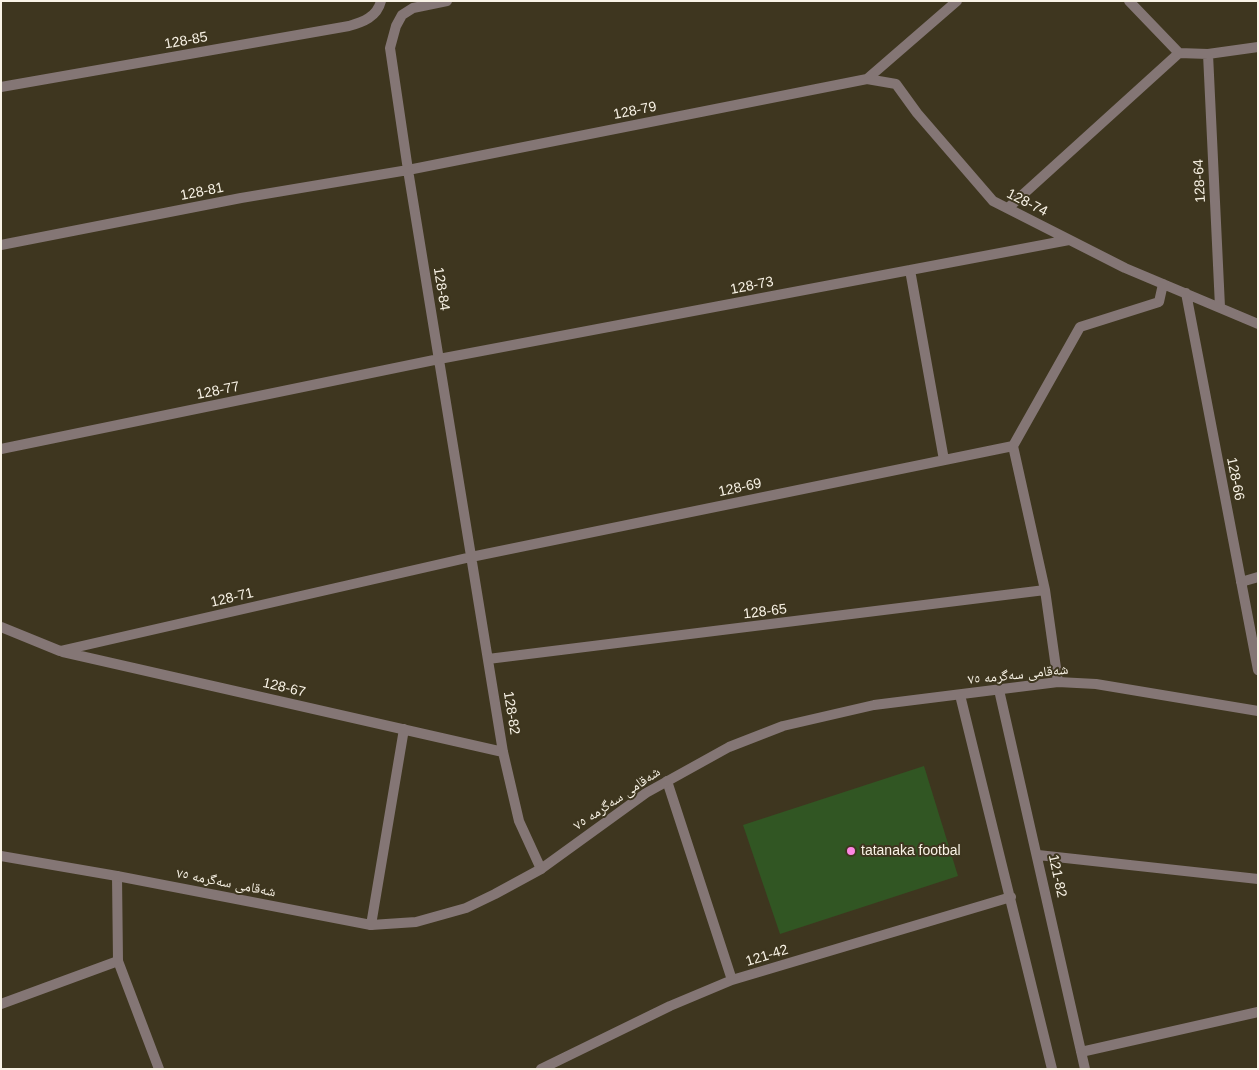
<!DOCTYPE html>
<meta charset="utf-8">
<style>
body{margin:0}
#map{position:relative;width:1259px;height:1070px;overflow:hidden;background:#3e361f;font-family:Arial,sans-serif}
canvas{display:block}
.frame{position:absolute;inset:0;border:2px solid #f9f3e6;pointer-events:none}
</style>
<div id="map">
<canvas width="1259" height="1070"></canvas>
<div class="frame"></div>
</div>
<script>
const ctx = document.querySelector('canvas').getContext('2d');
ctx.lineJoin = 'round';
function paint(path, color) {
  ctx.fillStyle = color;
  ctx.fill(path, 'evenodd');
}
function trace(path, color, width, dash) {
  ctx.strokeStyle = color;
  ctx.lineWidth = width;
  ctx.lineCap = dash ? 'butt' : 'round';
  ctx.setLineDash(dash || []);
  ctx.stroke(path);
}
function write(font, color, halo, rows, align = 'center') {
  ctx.font = font + ' Arial,"Noto Naskh Arabic",sans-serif';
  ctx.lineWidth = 4;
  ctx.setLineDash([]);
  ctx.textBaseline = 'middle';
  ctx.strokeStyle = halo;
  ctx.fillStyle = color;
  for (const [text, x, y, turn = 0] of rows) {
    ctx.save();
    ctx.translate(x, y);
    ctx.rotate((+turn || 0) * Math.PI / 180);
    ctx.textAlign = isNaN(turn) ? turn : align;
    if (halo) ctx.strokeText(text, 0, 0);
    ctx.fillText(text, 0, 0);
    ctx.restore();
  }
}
paint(new Path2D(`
 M924,766L958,876L780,934L743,825Z`), '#315623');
trace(new Path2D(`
 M447,1L413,8L402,15L396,26L390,48L408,170L503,752L519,821L541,869
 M1129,1L1179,53
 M1179,53L1208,54L1258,47
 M1208,54L1220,307
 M867,79L957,1
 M1,87L349,26C363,22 377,17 381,1
 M1008,208L1179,53
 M1,245L241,198L408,170L867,79L896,84L917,113L993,201L1125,268L1258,324
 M910,270L944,460
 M1186,293L1258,670
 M1013,446L1045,590L1058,682
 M1013,446L1080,327L1159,302L1163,284
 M1,449L439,359L1069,240
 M1241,582L1258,577
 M1,627L60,651L471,557L1013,446
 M63,652L503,752
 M488,659L1045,590
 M999,690L1085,1069
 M960,695L1052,1069
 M667,781L732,980
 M1038,855L1258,879
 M117,876L118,961L159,1069
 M371,925L404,729
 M1,1004L118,961
 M1081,1052L1258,1012
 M541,1069L670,1006L732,980L1011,897`), '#847675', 10);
trace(new Path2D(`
 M1,856L117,876L371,925L416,922L466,908L495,894L541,869L646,793L729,747L783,726L874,705L1058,682L1096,684L1258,711`), '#847675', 10);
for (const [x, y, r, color] of [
 [851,851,5,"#fd86e3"]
]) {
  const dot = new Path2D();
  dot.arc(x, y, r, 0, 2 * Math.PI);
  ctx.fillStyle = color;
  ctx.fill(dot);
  trace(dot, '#3e361f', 2);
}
write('14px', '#f9f3e6', '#3e361f', [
 ["128-85",186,41,-10],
 ["128-79",635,111,-11],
 ["128-64",1200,181,-93],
 ["128-81",202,192,-11],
 ["128-74",1027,203,27],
 ["128-73",752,286,-11],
 ["128-84",441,289,81],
 ["128-77",218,391,-11],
 ["128-66",1235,479,79],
 ["128-69",740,488,-12],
 ["128-71",232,598,-13],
 ["128-65",765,612,-7],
 ["شەقامی سەگرمە ٧٥",1018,675,-6],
 ["128-67",284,688,13],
 ["128-82",511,713,81],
 ["شەقامی سەگرمە ٧٥",617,799,-34],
 ["121-82",1057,876,78],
 ["شەقامی سەگرمە ٧٥",226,883,11],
 ["121-42",767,956,-17]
]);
write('14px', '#f9f3e6', '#3e361f', [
 ["tatanaka footbal",861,851]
], 'left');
</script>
